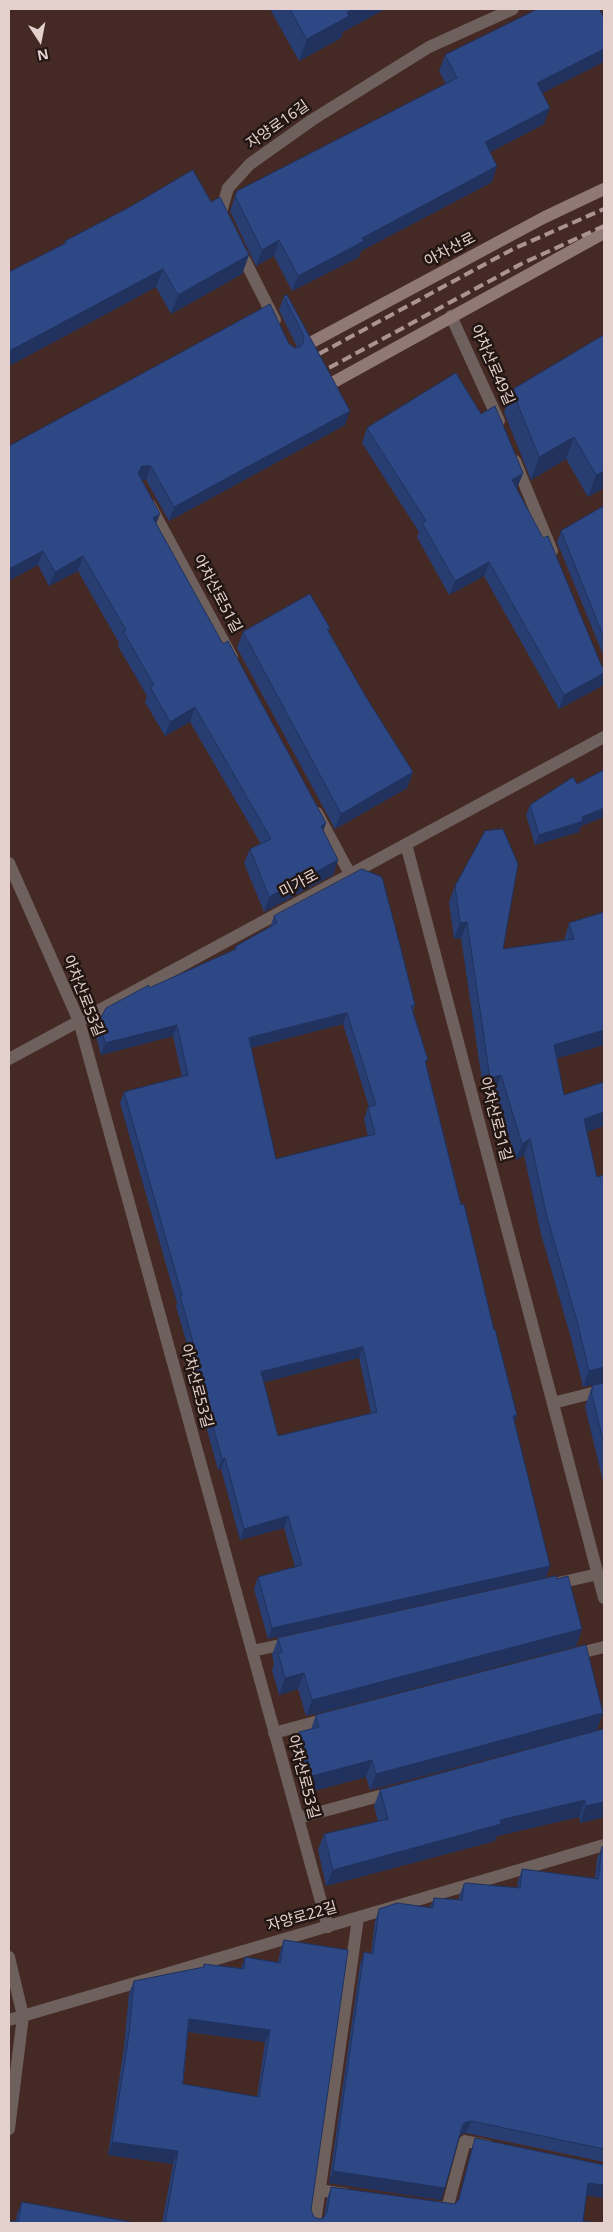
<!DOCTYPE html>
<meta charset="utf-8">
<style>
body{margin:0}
#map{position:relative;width:613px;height:2232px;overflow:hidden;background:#452924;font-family:"Noto Sans",sans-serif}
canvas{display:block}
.frame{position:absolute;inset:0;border:10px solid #e4d1ce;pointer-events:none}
.north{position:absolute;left:15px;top:15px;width:50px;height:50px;-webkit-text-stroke:4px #221613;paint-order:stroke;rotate:169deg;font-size:14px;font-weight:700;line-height:20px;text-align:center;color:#e4d1ce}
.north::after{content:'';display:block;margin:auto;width:18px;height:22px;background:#e4d1ce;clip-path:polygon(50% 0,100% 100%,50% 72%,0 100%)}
</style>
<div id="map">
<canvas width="613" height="2232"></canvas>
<div class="frame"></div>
<div class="north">N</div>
</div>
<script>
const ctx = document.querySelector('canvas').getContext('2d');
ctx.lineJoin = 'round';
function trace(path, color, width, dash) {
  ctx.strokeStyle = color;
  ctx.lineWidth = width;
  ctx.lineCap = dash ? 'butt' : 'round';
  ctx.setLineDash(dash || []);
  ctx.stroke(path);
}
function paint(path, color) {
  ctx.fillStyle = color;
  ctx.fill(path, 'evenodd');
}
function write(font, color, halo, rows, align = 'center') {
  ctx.font = font + ' "Noto Sans","Noto Sans KR",sans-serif';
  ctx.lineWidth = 5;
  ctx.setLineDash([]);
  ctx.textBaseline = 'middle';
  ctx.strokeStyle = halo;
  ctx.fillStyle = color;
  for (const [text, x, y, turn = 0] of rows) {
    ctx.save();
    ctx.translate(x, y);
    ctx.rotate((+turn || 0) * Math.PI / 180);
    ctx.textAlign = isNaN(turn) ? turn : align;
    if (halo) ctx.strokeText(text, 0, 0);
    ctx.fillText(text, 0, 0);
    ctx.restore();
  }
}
trace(new Path2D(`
 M223,217L221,212L228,188L250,164L312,120L429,47L513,9
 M239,249L275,320
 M451,316L499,421
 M515,461L552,551
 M150,505L232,657
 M317,813L350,874
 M406,844L604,1598
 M9,863L79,1021L328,1927
 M9,1059L604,737
 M553,1403L604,1390
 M554,1584L598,1574
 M252,1651L290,1643
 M572,1655L604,1647
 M274,1733L330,1718
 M298,1818L394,1792
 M9,1957L23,2016L9,2129
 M9,2020L604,1845
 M319,2190L345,2194
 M437,2207L447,2209L465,2141L489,2146
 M315,2223L358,1918`), '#6e605d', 12);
trace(new Path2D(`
 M312,342L543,218L604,189
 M332,383L604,233`), '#907975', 12);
trace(new Path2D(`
 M306,361L513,249L604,209
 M316,375L521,264L604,226`), '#aa9390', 4, [10, 5]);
paint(new Path2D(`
 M270,9H385L343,32L341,38L299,61Z
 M445,55L542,93L544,124L490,152L492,182L361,251L359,257L292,291L274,256L256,266L230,211L237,191L446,84L439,71Z
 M211,202L249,255L242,274L171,314L156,287L9,366V272L64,244L65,241Z
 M287,295L345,425L169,521L146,480H142L156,523L223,644L326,823L323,831L338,860L333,875L264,912L244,863L250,849L261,844L190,722L165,736L145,702L147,696L118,646L119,643L78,571L49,586L38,565L9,446L289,344L295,348L297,347L279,310L284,296Z
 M604,335V488L588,497L566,459L531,480L504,412L512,390Z
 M481,414L523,473L517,488L516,489L602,667L604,669V679L602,686L559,709L484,576L449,595L417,537L419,532L362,443L367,428Z
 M604,506V657L557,542L561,531Z
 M330,628L328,632L366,697L413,772L407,788L335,829L237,648L243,632Z
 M604,770V817L581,826L579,832L535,845L526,815L530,805L577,784Z
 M455,886L503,949L564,940L569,923L604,912L557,1059L564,1095L604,1082V1126L587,1132L604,1382L583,1387L571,1338L541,1234L524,1155L516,1160L495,1092L484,1094L461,938L454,939L449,902Z
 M274,916L415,1005L413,1011L461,1205L494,1330L517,1415L514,1423L550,1566L546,1577L268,1639L254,1589L258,1577L295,1567L284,1528L240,1540L221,1469L218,1470L206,1426L207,1422L189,1358L190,1355L176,1306L177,1303L120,1103L124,1092L182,1077L173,1036L101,1055L95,1032L99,1021L149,988L234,950L236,946L270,927ZM343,1024L369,1107H368L364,1119L368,1136L276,1159L251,1048ZM359,1358L371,1413L278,1436L264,1382Z
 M604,1383V1485L585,1407L592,1386Z
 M557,1579L582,1629L576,1646L306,1716L298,1689L279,1695L272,1670L274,1664L272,1655L278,1638Z
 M316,1715L597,1730L370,1790L366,1777L306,1793L293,1749L299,1732L311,1729Z
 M604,1729V1817L580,1823L579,1817L497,1836L495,1841L326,1886L318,1850L324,1834L378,1821L374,1806L380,1790Z
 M602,1847H604V2162L466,2133L460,2135L441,2200L329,2183L360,1965L364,1952L371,1953L375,1921L379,1909L430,1907L434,1898L459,1900V1896L464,1884L517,1888L518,1881L522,1869L595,1878L597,1859Z
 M284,1940L311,2210L314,2217L319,2219L323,2218L324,2217L327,2199L331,2187L455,2204L458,2201L471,2151L475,2138L586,2196L583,2221L597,2223H162L173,2164L108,2155L124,2047L129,1993L134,1981L203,1967L204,1964L241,1968L245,1957L278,1962L280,1952ZM188,2032L265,2042L257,2097L183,2084Z
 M22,2202L136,2223L16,2221L17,2214Z`), '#283e72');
paint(new Path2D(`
 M354,9H385L343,32L341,38L299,61L307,39Z
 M604,49V62L531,99L537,83Z
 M550,108L544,124L479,158L485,142Z
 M497,166L492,182L361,251L359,257L292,291L298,276L362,238Z
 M279,240L274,256L256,266L262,250Z
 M249,255L242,274L171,314L178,295Z
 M163,269L156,287L9,366V351Z
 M350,411L345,425L169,521L174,507Z
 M574,437L566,459L531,480L539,457Z
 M142,466H151L146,480H137L138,473Z
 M604,471V488L588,497L596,475Z
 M523,473L517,488L506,494L512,480Z
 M160,514L154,529L153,518Z
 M43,551L38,565L9,581V569Z
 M83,556L78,571L49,586L55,572Z
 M489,562L484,576L449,595L455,581Z
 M604,673V679L602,686L559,709L564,695Z
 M195,707L190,722L165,736L170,722Z
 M413,772L407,788L335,829L341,814Z
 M604,808V817L581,826L579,832L535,845L539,835Z
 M326,823L321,837V826Z
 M338,860L333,875L264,912L269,897Z
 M467,922L461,938L454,939L460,923Z
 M347,1013L343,1024L245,1049L249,1038Z
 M177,1025L173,1036L101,1055L105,1043Z
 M604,1030V1045L548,1061L554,1045Z
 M501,1075L495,1092L484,1094L490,1078Z
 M604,1112V1126L578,1135L584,1119Z
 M530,1139L524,1155L516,1160L522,1144Z
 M363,1347L359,1358L257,1384L261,1372Z
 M604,1367V1382L583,1387L589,1371Z
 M517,1415L513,1426V1416Z
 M225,1458L221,1469L218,1470L222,1459Z
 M288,1516L284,1528L240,1540L244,1529Z
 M550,1566L546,1577L268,1639L272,1628Z
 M582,1629L576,1646L306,1716L312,1700Z
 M304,1673L298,1689L279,1695L285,1678Z
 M603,1713L597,1730L370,1790L376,1774Z
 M372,1760L366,1777L306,1793L312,1776Z
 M585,1800L579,1817L497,1836L495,1841L326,1886L333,1870L500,1820Z
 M604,1802V1817L580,1823L586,1806Z
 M189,2019L270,2030L265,2042L184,2031Z
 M471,2121L466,2133L460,2135L462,2127L464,2123Z
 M112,2142L178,2151L173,2164L108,2155Z
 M333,2171L445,2188L441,2200L329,2183Z
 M588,2183L604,2185V2198L583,2195Z`), '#20325d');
const building = new Path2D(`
 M290,9H354L347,12L349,16L307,39Z
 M538,9H599L604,18V49L537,83L550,108L485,142L497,166L362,238L364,241L298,276L279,240L262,250L235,196L237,191L457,78L445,55Z
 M193,170L211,202L220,197L249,255L178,295L163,269L9,351V272L66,243L65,241L128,208Z
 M287,295L350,411L174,507L151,466H142L138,473L160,514L153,518L223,644L228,641L326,823L321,826L338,860L269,897L250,849L271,839L195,707L170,722L150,687L154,685L123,631L126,630L83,556L55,572L43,551L9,569V446L270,304L289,344L295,348L300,347L303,344L304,336L284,296Z
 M604,335V471L596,475L574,437L539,457L512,390Z
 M456,373L481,414L495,406L523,473L512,480L543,538L548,536L602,667L604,669V673L564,695L489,562L455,581L422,523L426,521L367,428Z
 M604,506V638L561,531Z
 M310,594L330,628L327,629L366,697L413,772L341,814L243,632Z
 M604,770V808L582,817L583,821L539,835L530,805L573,777L577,784Z
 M503,829L518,864L503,949L574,939L569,923L604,912V1030L554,1045L564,1095L604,1082V1112L584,1119L597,1177L604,1175V1367L589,1371L577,1321L547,1217L530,1139L522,1144L501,1075L490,1078L467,922L460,923L455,886L485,831Z
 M362,869L382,877L403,957L415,1005L411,1006L428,1060L425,1061L461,1205L464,1204L494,1330L495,1329L517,1415L513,1416L550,1566L272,1628L258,1577L302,1565L288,1516L244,1529L225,1458L222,1459L210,1415L212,1414L193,1346H194L180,1295H182L124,1092L188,1075L177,1025L105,1043L99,1021L106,1008L149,985V988L236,949V946L277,923L274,916ZM347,1013L376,1105L368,1107L375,1134L276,1159L249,1038ZM363,1347L377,1412L278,1436L261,1372Z
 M604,1383V1444L591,1391L593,1390L592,1386Z
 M556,1576L557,1579L568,1576L582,1629L312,1700L304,1673L285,1678L278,1653L282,1652L278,1638Z
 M586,1645L603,1713L376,1774L372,1760L312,1776L299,1732L319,1727L316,1715Z
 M604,1729V1802L586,1806L585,1800L500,1820L501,1824L333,1870L324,1834L388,1819L380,1790Z
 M602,1847H604V2149L471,2121L464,2123L462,2127L445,2188L333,2171L364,1952L373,1954L379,1909L397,1903L433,1908L434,1898L462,1900L464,1884L466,1883L520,1888L522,1869L598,1879Z
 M284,1940L348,1950L311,2210L314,2217L319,2219L323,2218L327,2212L331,2187L455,2204L459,2199L475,2138L604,2165V2185L588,2183L583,2221L597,2223H165L178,2151L112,2142L129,2034L134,1981L204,1967V1964L244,1969L245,1957L280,1963ZM189,2019L270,2030L259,2097L183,2084Z
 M22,2202L136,2223H9V2221H18Z`);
paint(building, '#2e4885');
trace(building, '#20325d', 1);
write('15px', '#e4d1ce', '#221613', [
 ["자양로16길",278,125,-35],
 ["아차산로",450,250,-28],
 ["아차산로49길",492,365,66],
 ["아차산로51길",217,594,62],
 ["미가로",299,884,-28],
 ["아차산로53길",83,996,68],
 ["아차산로51길",495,1119,75],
 ["아차산로53길",196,1386,75],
 ["아차산로53길",303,1777,75],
 ["자양로22길",302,1917,-16]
]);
</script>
